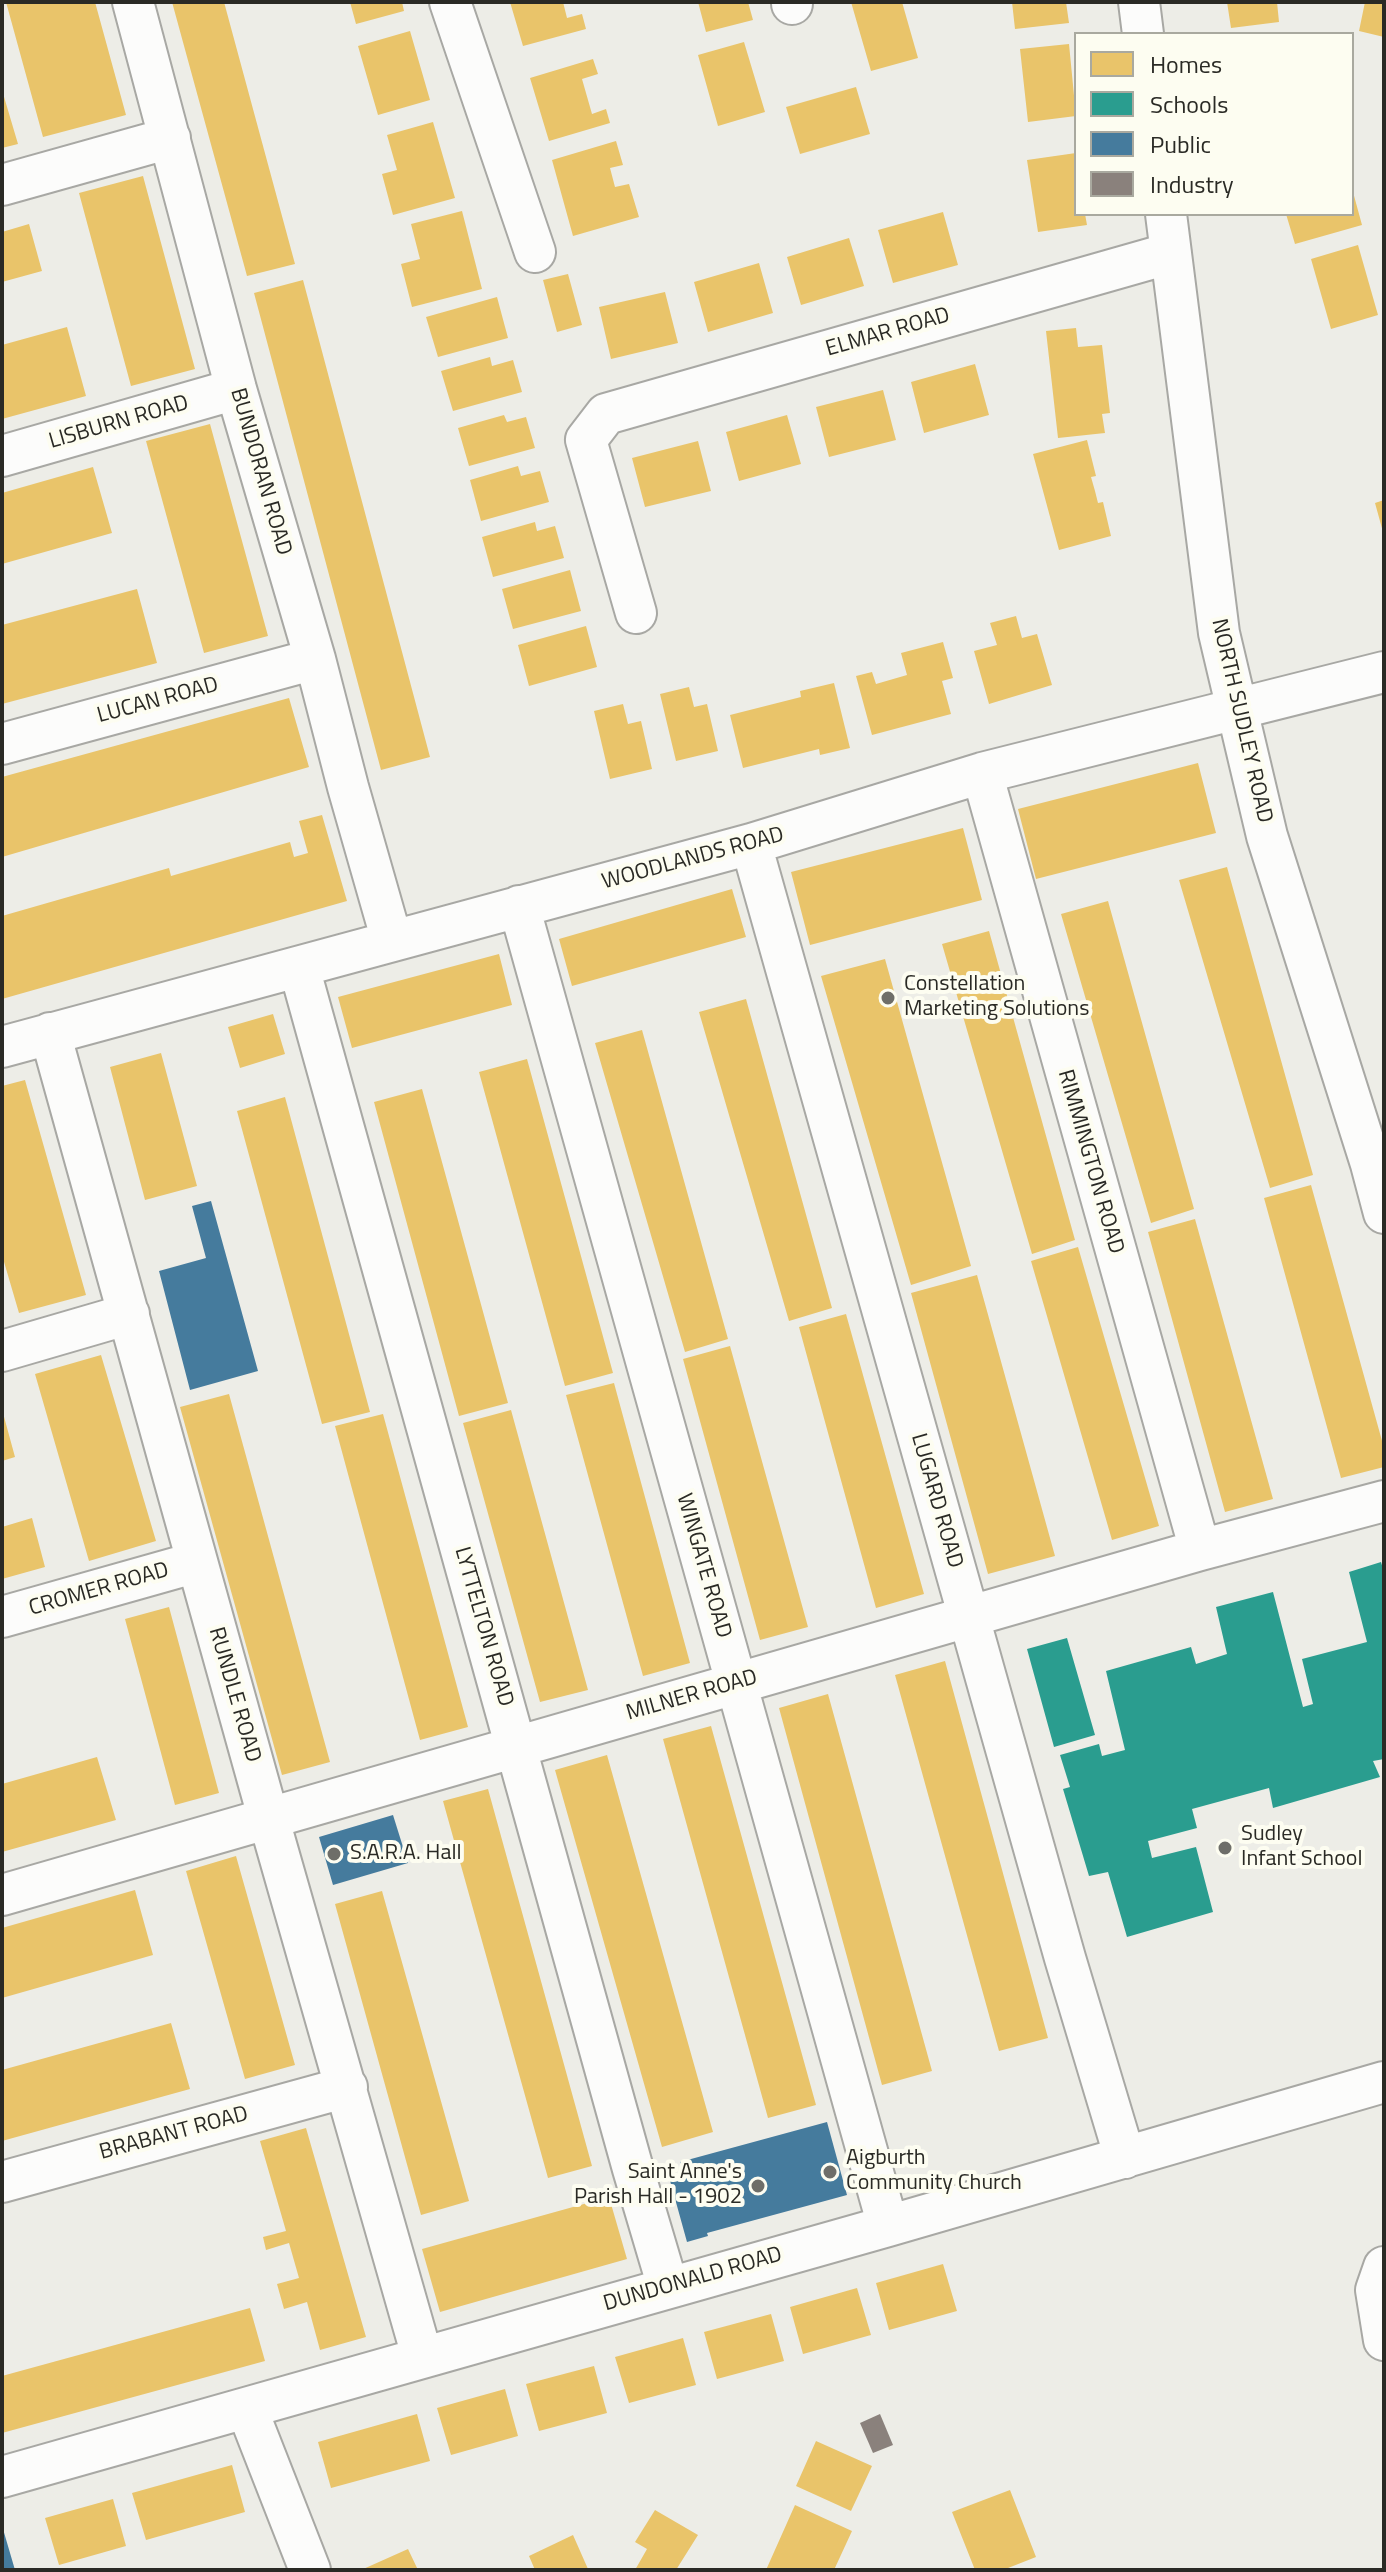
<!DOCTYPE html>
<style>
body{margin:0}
#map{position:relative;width:1386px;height:2572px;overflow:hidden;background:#edede7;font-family:"Titillium Web",sans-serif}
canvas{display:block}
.frame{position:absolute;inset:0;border:4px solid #2a2a25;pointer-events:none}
.legend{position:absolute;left:1074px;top:32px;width:280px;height:184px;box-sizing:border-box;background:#fdfdf1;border:2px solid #a9a99f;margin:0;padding:10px 14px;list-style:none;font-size:24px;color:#2a2a25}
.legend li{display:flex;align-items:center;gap:16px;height:40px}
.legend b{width:40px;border:2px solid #a9a99f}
</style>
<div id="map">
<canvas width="1386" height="2572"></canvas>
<div class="frame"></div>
<ul class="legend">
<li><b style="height:22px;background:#e9c46a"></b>Homes</li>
<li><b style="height:22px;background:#2a9d8f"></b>Schools</li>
<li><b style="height:22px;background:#457b9d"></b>Public</li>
<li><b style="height:22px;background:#8a817c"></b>Industry</li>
</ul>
</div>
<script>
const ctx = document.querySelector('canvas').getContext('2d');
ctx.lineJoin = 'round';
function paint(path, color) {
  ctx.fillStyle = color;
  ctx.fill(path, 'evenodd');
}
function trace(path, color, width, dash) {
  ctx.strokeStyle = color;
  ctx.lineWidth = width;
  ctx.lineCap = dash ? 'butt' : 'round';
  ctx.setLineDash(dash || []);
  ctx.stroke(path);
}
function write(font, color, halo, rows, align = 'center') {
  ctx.font = font + ' "Titillium Web",sans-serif';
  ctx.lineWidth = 8;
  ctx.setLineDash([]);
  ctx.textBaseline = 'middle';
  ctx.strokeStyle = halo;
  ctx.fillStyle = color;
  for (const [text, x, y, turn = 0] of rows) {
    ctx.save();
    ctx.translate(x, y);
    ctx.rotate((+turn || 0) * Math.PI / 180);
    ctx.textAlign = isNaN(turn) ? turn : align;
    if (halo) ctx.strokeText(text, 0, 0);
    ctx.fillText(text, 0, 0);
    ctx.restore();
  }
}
paint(new Path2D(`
 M6,2H95L126,115L43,137Z
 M172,2H224L295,264L247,276Z
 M350,2H402L404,11L356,24Z
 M510,2H563L567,18L582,14L586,29L523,46Z
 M698,2H748L753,20L706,32Z
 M851,2H902L918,58L871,71Z
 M1012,2H1066L1069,23L1015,29Z
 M1227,2H1277L1279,22L1231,28Z
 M1365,2H1384V37L1359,31Z
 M410,31L430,100L378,115L358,46Z
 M744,42L765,112L718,126L698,55Z
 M1069,44L1076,116L1028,122L1020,49Z
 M593,59L598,74L582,79L592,114L606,109L610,123L549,141L530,78Z
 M856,87L870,134L800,154L786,107Z
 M2,90L18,144L2,148Z
 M433,122L455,198L393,215L382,174L397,170L387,135Z
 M616,141L623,165L610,168L615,187L629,184L639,217L573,236L552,160Z
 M1076,153V214H1085L1087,225L1038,232L1027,160Z
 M143,176L195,369L131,386L79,193Z
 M1353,192L1362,225L1295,244L1286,214H1352Z
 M462,211L482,289L412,307L401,264L420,259L411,224Z
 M943,212L958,265L893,283L878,230Z
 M29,224L42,271L2,282V232Z
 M849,238L864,286L801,305L787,257Z
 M1358,245L1378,315L1331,329L1311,259Z
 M759,263L773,313L708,332L694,282Z
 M568,274L582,325L557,332L543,280Z
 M303,280L430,757L381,770L254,293Z
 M665,292L678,343L611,359L599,307Z
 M497,297L508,338L438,357L426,317Z
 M67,327L86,396L2,419V345Z
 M1076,328L1078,347L1102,345L1110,413L1102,414L1105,433L1058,438L1046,331Z
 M490,357L492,366L513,360L522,392L453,411L441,371Z
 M975,364L989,415L924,433L911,382Z
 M883,390L896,440L829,457L816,407Z
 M504,415L507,422L526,417L535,448L469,466L458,428Z
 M787,415L801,464L739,481L726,432Z
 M210,424L268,636L204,653L146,441Z
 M1087,440L1096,476L1091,477L1095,491L1098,503L1103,502L1111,536L1059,550L1033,454Z
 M698,441L711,491L645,507L632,458Z
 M518,466L521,476L540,471L549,502L481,521L470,480Z
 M93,467L112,533L2,564V493Z
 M1384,500V532H1383L1375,503Z
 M535,522L537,531L555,526L564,558L493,577L482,537Z
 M570,570L581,611L513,629L502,589Z
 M137,589L157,663L2,704V625Z
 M1016,616L1022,638L1037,634L1052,685L989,704L974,651L997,645L990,623Z
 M586,626L597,667L529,686L518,645Z
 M943,642L953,678L942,681L951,714L872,735L856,676L872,672L876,684L907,675L901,653Z
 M834,683L850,748L820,755L819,749L743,768L730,715L801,697L800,691Z
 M689,687L694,707L707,704L718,751L676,761L660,694Z
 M289,698L309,767L2,857V777Z
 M623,704L628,724L641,721L652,769L610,779L594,711Z
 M1198,763L1216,833L1036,879L1018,809Z
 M322,815L347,901L2,999V916L169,868L171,876L290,842L294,857L308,853L299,821Z
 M963,828L982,900L810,945L791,872Z
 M1227,867L1313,1175L1270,1188L1179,880Z
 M732,889L746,937L572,986L559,939Z
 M1108,901L1194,1209L1151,1223L1061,914Z
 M989,931L1075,1240L1032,1254L942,944Z
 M499,954L512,1005L352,1048L338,997Z
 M885,959L971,1266L911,1285L821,976Z
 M746,999L832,1308L789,1321L699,1012Z
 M273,1014L285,1054L240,1068L228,1027Z
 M642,1030L728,1339L685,1352L595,1043Z
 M161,1053L197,1186L145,1200L110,1067Z
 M527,1059L613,1373L565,1386L479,1072Z
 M25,1080L86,1295L19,1313L2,1255V1086Z
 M422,1089L508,1403L459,1416L374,1102Z
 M285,1097L370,1412L322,1424L237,1111Z
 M1311,1185L1384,1448V1467L1341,1478L1264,1198Z
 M1195,1219L1273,1499L1225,1512L1148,1232Z
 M1078,1247L1159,1526L1112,1540L1031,1261Z
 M977,1275L1055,1556L988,1574L911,1293Z
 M846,1314L924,1594L876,1608L799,1327Z
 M730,1346L808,1627L760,1640L683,1359Z
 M101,1355L156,1541L89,1561L35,1374Z
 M614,1383L690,1663L643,1676L566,1395Z
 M229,1394L330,1762L282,1775L180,1407Z
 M511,1410L588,1690L540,1702L463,1423Z
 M3,1413L15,1457L2,1461V1414Z
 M383,1414L468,1727L420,1740L335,1426Z
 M32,1518L45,1567L2,1579V1527Z
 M169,1607L219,1793L175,1805L125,1619Z
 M945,1661L1048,2038L999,2051L895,1675Z
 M828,1694L932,2071L882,2085L779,1708Z
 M711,1726L816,2105L768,2118L663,1739Z
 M607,1755L713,2132L662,2147L555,1770Z
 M97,1757L116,1820L2,1852V1784Z
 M488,1789L592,2166L548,2178L443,1801Z
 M236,1856L295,2065L245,2079L186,1871Z
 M135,1890L153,1955L2,1998V1928Z
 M382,1891L469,2201L421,2215L335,1904Z
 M171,2023L190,2089L2,2141V2070Z
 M306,2128L366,2337L320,2350L307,2302L284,2309L277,2284L299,2278L289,2243L266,2250L263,2237L286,2231L260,2141Z
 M609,2197L627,2259L440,2312L422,2249Z
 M943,2264L957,2311L889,2330L876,2283Z
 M857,2288L871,2335L803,2354L790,2307Z
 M250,2308L265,2361L2,2433V2376Z
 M771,2314L784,2361L717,2379L704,2332Z
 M683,2338L696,2385L629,2403L615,2357Z
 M594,2366L607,2413L539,2431L526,2384Z
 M505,2389L518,2436L451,2455L437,2408Z
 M417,2414L430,2461L331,2488L318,2442Z
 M816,2441L872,2466L851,2511L796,2486Z
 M232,2465L245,2512L146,2540L132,2493Z
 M1010,2490L1036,2557L1003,2570H975L952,2512Z
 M113,2499L126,2546L59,2565L45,2518Z
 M795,2505L852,2531L834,2570H766Z
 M655,2510L698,2535L676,2570H635L647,2549L635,2542Z
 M573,2535L588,2569L535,2570L529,2556Z
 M408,2549L418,2570H361Z`), '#e9c46a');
paint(new Path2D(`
 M1381,1562L1384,1572V1759L1373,1761L1380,1777L1273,1808L1269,1788L1192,1809L1197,1828L1148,1841L1152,1858L1196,1847L1213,1912L1127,1937L1108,1872L1089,1876L1063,1789L1070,1787L1060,1755L1099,1744L1102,1756L1125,1750L1106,1671L1191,1647L1196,1664L1227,1654L1216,1607L1273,1592L1303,1707L1313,1704L1302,1659L1367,1642L1349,1572Z
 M1067,1638L1095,1735L1054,1747L1027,1649Z`), '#2a9d8f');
paint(new Path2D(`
 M211,1201L258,1371L190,1390L159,1271L206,1258L192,1206Z
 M393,1815L408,1863L333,1885L319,1837Z
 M827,2122L847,2195L707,2233L708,2236L687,2242L669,2177L684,2173L680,2162Z
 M2,2529H3L15,2570H2Z`), '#457b9d');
paint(new Path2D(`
 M880,2414L893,2445L873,2453L860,2423Z`), '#8a817c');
const minor = new Path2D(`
 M133,2L236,389L315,659L348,787L392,941
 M450,2L535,252
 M792,2V4
 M1139,2L1143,34
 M2,185L170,138
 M1166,214L1219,633L1267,836L1371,1164L1384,1213
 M2,456L236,389
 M636,613L586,440L606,414L1171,253
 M2,744L315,659
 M982,773L1200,1550
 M751,844L1065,1958L1125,2158
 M519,906L888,2226
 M299,967L633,2169L668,2287
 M50,1033L269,1820L422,2356
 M2,1047L751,844L982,773L1384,672
 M2,1351L129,1314
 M2,1617L197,1562
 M2,1895L1200,1550L1384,1501
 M2,2182L347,2087
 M1384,2267L1376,2290L1384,2340
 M247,2409L310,2570
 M2,2477L888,2226L1384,2082`);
trace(minor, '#a8a8a4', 44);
trace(minor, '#fcfcfb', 40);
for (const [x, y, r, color] of [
 [888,998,8,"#6e6e69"],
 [1225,1848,8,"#6e6e69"],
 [334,1854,8,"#6e6e69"],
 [830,2172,8,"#6e6e69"],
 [758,2186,8,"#6e6e69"]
]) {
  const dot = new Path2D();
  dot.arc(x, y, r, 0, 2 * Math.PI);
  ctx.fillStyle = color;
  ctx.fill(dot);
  trace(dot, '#fdfdf1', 3);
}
write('22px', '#2a2a25', '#fdfdf1', [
 ["ELMAR ROAD",888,333,-16],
 ["LISBURN ROAD",119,423,-16],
 ["BUNDORAN ROAD",260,472,74],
 ["LUCAN ROAD",158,701,-15],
 ["NORTH SUDLEY ROAD",1241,721,77],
 ["WOODLANDS ROAD",693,859,-15],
 ["RIMMINGTON ROAD",1090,1162,74],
 ["LUGARD ROAD",936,1501,74],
 ["WINGATE ROAD",703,1566,74],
 ["CROMER ROAD",99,1590,-16],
 ["LYTTELTON ROAD",483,1627,74],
 ["RUNDLE ROAD",234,1695,74],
 ["MILNER ROAD",692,1696,-16],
 ["BRABANT ROAD",174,2134,-15],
 ["DUNDONALD ROAD",693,2280,-16]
]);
write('22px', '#2a2a25', '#fdfdf1', [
 ["Constellation",904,985],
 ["Marketing Solutions",904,1010],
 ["Sudley",1241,1835],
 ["Infant School",1241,1860],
 ["S.A.R.A. Hall",350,1854],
 ["Aigburth",846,2159],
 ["Community Church",846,2184],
 ["Saint Anne's",742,2173,"right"],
 ["Parish Hall - 1902",742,2198,"right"]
], 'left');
</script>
